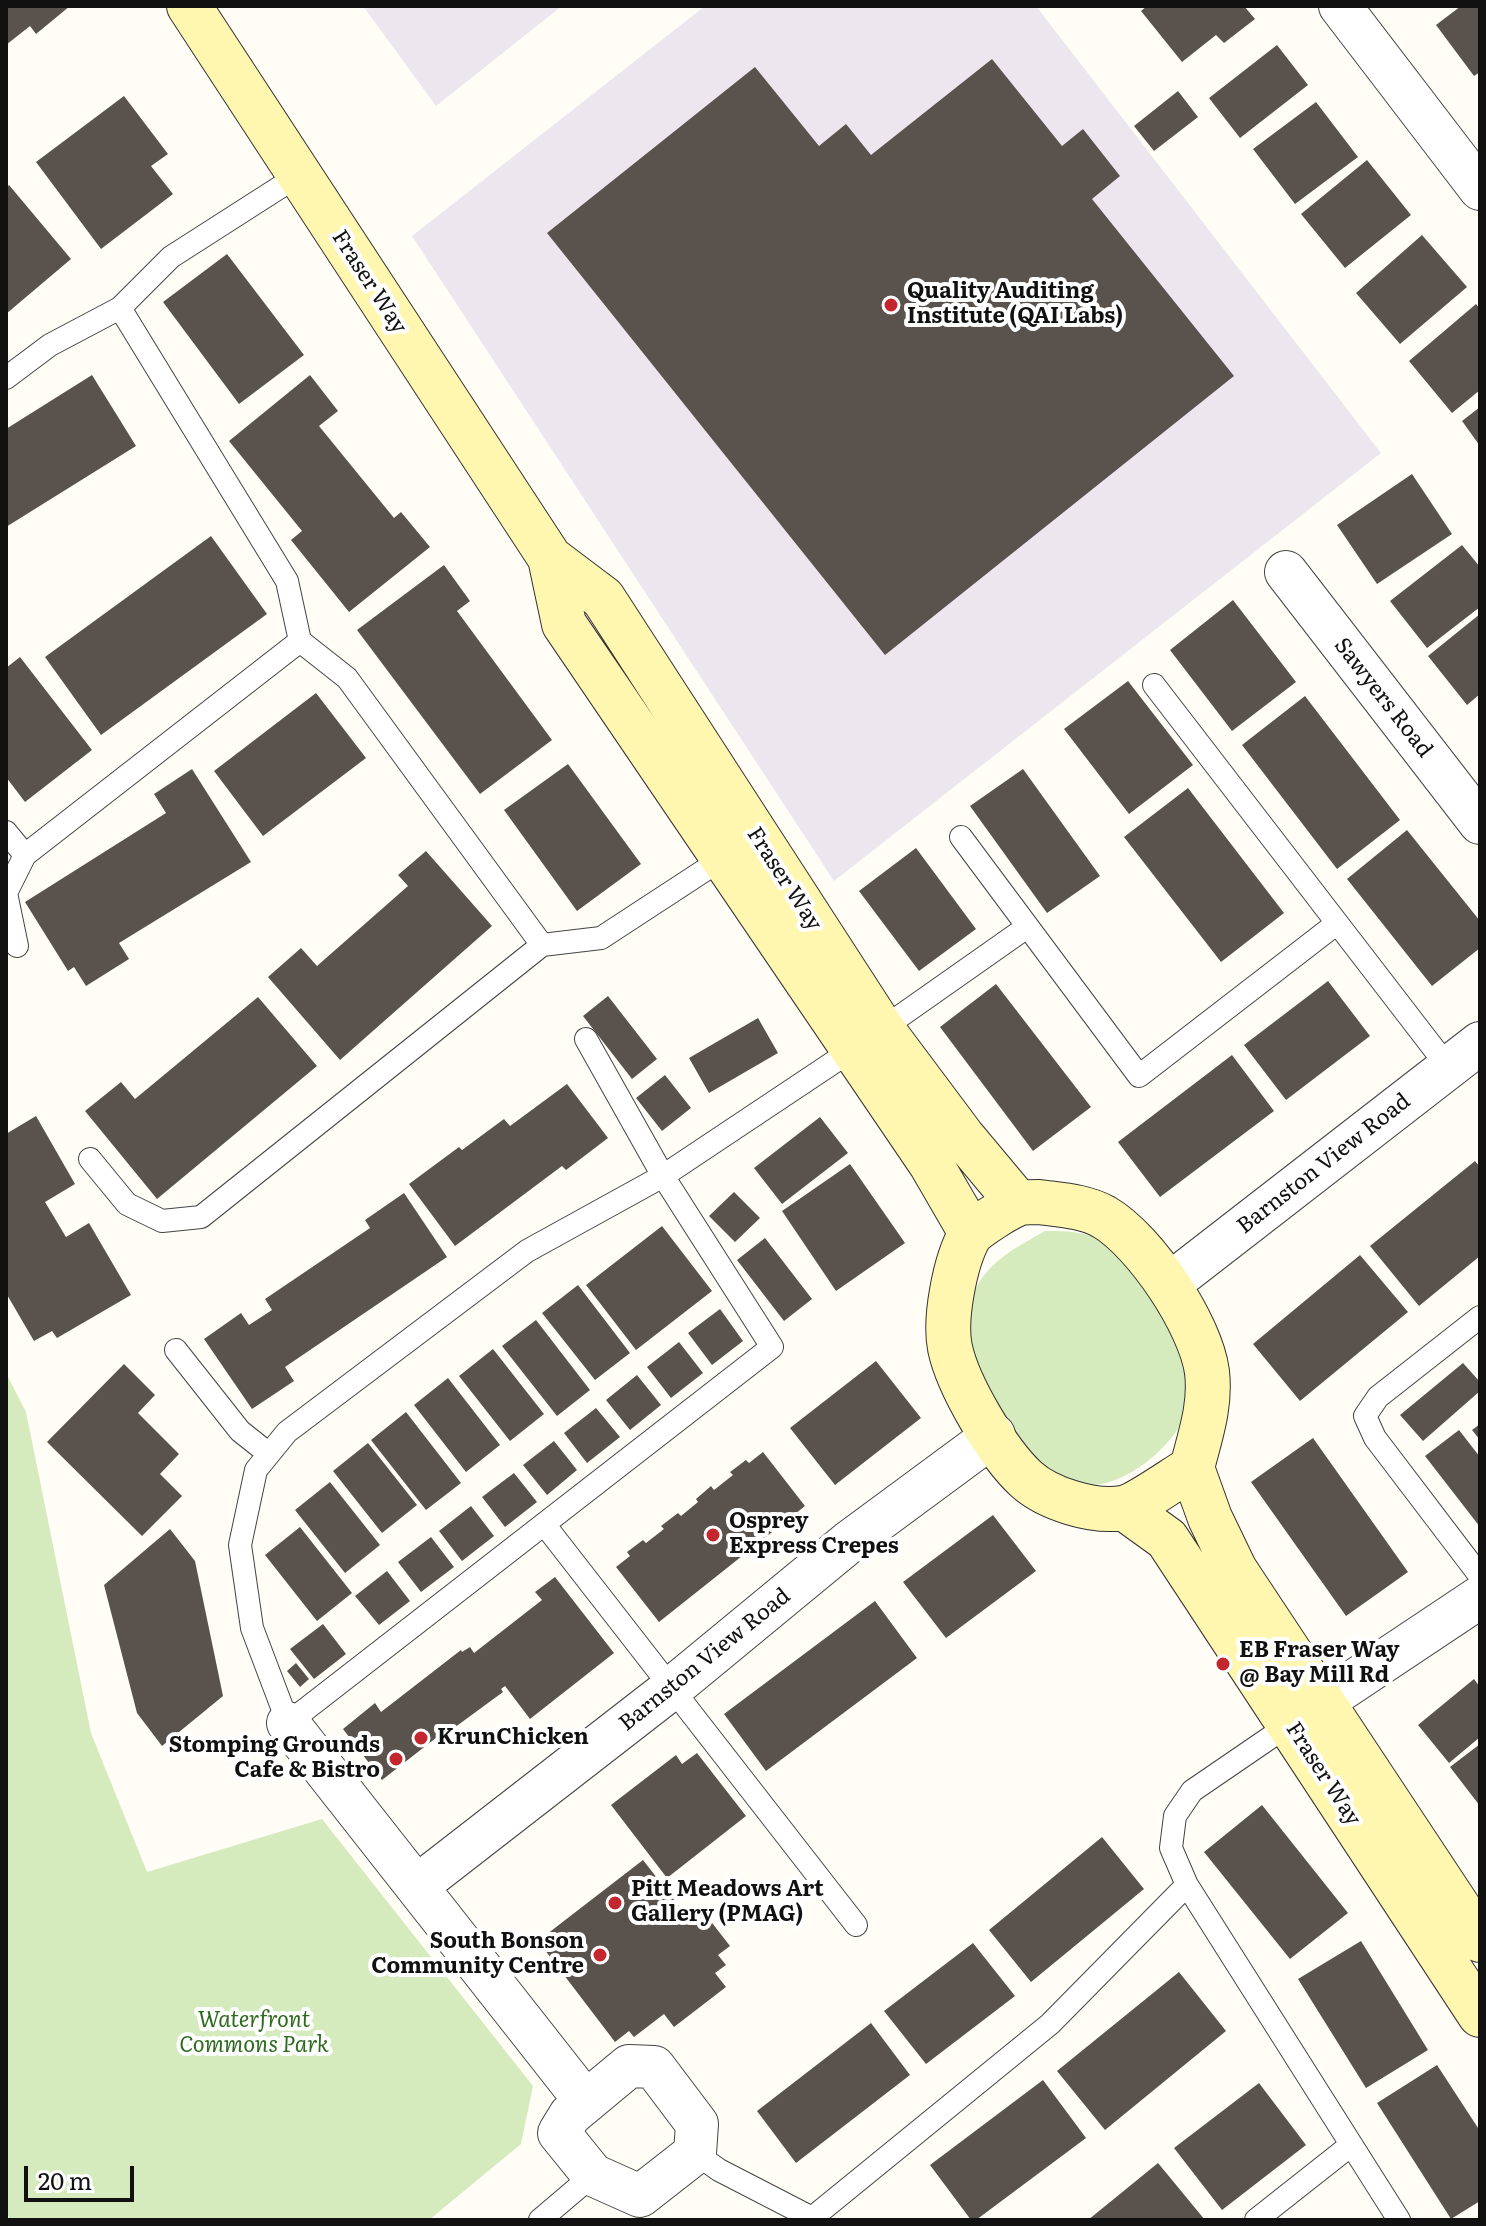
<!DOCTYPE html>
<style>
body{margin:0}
#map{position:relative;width:1486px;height:2226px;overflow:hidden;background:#fffdf5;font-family:Literata,serif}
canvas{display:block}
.frame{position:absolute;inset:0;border:8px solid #111;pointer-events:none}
.scale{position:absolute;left:24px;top:2166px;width:110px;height:36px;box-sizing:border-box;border:4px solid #111;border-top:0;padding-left:10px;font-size:24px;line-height:28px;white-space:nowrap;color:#111;-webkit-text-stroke:6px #fff;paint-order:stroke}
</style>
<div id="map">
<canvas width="1486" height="2226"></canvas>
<div class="frame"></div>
<div class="scale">20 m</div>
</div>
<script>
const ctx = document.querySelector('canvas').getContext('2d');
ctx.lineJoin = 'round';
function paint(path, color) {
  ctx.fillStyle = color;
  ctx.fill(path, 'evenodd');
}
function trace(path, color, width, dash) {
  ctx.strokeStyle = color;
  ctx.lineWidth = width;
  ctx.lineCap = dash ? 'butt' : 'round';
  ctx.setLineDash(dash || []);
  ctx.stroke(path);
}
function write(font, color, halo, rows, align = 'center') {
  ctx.font = font + ' Literata,serif';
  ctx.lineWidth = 8;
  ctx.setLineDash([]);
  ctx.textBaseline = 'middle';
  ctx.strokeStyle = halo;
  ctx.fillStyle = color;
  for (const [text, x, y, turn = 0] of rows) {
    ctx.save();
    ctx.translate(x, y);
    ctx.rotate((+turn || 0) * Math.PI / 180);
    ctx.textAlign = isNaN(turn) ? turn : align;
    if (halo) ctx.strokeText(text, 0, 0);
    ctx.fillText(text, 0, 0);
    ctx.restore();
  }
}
paint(new Path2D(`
 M363,6H562L436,106Z
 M705,6H1036L1381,453L834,881L412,236Z`), '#eee6ef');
paint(new Path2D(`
 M1045,1231C1067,1231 1084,1231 1104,1242C1126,1255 1173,1332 1183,1357C1187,1367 1189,1382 1189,1392C1189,1419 1175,1436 1156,1454C1131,1477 1096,1494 1062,1481C1039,1472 980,1384 974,1359C969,1338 965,1308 976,1288C990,1260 1019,1246 1045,1231Z
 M6,1373L26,1412L91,1733L147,1872L322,1819L533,2086L521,2144L429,2220H10L6,2210Z`), '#d5ebbd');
paint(new Path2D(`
 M6,6H70L36,34L30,26L6,45Z
 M1147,6H1244L1255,19L1224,43L1216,35L1182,62L1141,11Z
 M1461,6H1480V72L1474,76L1436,25Z
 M1277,45L1308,85L1240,138L1209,98Z
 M992,59L1062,146L1083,129L1120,176L1092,199L1234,376L885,655L547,233L755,67L819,146L846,124L871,155Z
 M1178,91L1198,117L1154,151L1134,126Z
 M124,96L168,154L151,166L173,194L101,249L36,162Z
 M1316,102L1358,157L1295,204L1253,149Z
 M1367,160L1411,215L1345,268L1301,214Z
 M9,185L71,259L6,314V188Z
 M1422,235L1467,287L1400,344L1356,293Z
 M227,254L304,355L239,404L163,302Z
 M1476,304L1480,309V390L1452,413L1409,361Z
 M92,375L136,446L6,527V429Z
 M310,375L338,411L319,426L394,518L401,512L430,547L349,612L291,540L302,531L229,441Z
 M1480,407V446L1462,421Z
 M1412,474L1452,534L1377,584L1337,525Z
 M211,536L267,614L101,735L45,657Z
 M1462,545L1480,567V607L1427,648L1390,601Z
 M444,565L470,601L457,611L552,740L480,794L357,630Z
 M1233,600L1296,682L1232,731L1170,650Z
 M1480,614V694L1467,705L1428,656Z
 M20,657L92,750L25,802L6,777V668Z
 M1128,681L1193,765L1129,814L1064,729Z
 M316,693L366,758L263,836L214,771Z
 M1305,696L1400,820L1337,869L1242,745Z
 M568,764L641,864L577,911L504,810Z
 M192,769L251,862L119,943L129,959L86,986L74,967L68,971L25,902L166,813L154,794Z
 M1023,769L1100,876L1047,913L970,806Z
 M1188,788L1284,913L1221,962L1124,837Z
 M1407,830L1480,921V948L1432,986L1347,879Z
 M916,848L976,929L919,971L859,891Z
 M426,851L492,926L340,1060L268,977L301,948L317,966L408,886L398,875Z
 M1328,981L1370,1036L1286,1100L1244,1045Z
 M996,984L1091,1107L1033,1151L940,1027Z
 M608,996L657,1059L632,1079L583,1016Z
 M258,997L317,1066L157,1199L85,1111L121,1082L135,1099Z
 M758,1018L778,1053L709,1093L689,1058Z
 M1232,1055L1274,1111L1160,1197L1118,1142Z
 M665,1075L691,1108L662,1131L636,1098Z
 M567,1084L608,1138L566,1170L562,1166L455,1246L409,1184L459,1147L462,1150L504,1119L510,1126Z
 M36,1116L75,1184L45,1202L66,1237L89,1223L131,1295L57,1338L52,1331L34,1341L6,1293V1134Z
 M820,1117L848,1153L782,1204L754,1168Z
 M1475,1161L1480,1167V1256L1419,1306L1370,1246Z
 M850,1164L905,1243L836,1291L782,1211Z
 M734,1192L760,1218L735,1242L709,1216Z
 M404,1193L447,1257L285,1367L294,1381L252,1409L204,1339L241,1313L249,1325L272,1310L265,1299L370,1228L365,1220Z
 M662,1226L712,1291L636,1350L586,1285Z
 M765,1238L812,1299L784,1321L737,1260Z
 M1360,1255L1408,1312L1300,1401L1253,1344Z
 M578,1285L630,1353L595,1380L542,1313Z
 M720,1309L743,1341L712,1365L688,1333Z
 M536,1320L590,1390L557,1416L502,1346Z
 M679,1342L703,1373L671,1398L647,1367Z
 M493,1349L544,1414L510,1441L459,1376Z
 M876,1361L921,1418L835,1485L790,1428Z
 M1463,1363L1480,1382V1391L1423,1441L1400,1415Z
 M124,1364L155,1395L138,1413L179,1454L160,1474L182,1496L142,1536L47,1442Z
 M637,1375L661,1405L630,1430L606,1400Z
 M448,1378L500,1445L466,1472L414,1405Z
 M596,1408L620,1437L587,1463L564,1433Z
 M406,1412L461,1483L426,1510L371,1440Z
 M1480,1424V1440L1472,1430Z
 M1459,1430L1480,1457V1527L1425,1456Z
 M1313,1438L1408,1572L1346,1616L1251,1482Z
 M554,1441L577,1470L547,1495L523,1465Z
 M368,1443L417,1505L382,1533L333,1471Z
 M763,1452L805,1506L659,1622L616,1567L630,1556L627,1552L643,1540L646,1543L664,1529L661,1526L678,1513L681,1516L698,1502L696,1499L711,1486L714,1490L733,1475L730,1472L746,1460L749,1463Z
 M514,1473L537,1502L505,1527L482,1497Z
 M330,1482L380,1545L345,1573L295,1510Z
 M471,1506L494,1536L462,1561L439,1531Z
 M993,1515L1036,1571L946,1638L903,1582Z
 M300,1527L352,1593L317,1621L265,1555Z
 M170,1529L195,1561L223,1696L162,1746L137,1713L104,1585Z
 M431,1537L454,1567L421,1592L398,1562Z
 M387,1571L410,1601L379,1625L355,1596Z
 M555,1577L614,1653L530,1719L505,1686L501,1689L503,1692L443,1736L441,1734L382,1780L343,1729L375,1703L381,1712L461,1650L462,1652L470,1647L474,1653L542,1600L535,1592Z
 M875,1601L917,1658L766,1771L724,1714Z
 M323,1624L346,1654L314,1679L290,1649Z
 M296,1663L309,1679L300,1687L287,1671Z
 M1474,1679L1480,1687V1737L1449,1763L1418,1725Z
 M1480,1744V1806L1450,1767Z
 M697,1753L746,1816L667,1878L611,1805L676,1755L682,1764Z
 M1262,1805L1348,1913L1290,1959L1204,1852Z
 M1102,1837L1144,1889L1031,1982L989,1930Z
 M643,1860L689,1919L702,1910L730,1946L718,1955L726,1965L715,1973L726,1987L674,2027L664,2014L634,2037L629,2031L615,2042L538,1941Z
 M1361,1941L1428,2050L1366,2088L1298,1979Z
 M973,1943L1015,1996L926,2064L884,2011Z
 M1179,1972L1226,2031L1105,2130L1057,2071Z
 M871,2023L910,2075L796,2163L757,2111Z
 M1437,2065L1480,2131V2201L1451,2219L1377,2103Z
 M1043,2080L1086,2138L976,2220H971L930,2165Z
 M1259,2083L1306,2145L1222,2210L1174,2148Z
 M1158,2163L1205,2220H1088Z`), '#5a524d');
const lane = new Path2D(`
 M120,308L287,581L300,641L347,678L542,945
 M6,378L50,345L120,308L171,257L299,175
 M1154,685L1448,1067
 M6,832L25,855
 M961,837L1139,1076L1336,924
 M17,946L6,893L25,855L300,641
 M586,1039L663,1176L772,1347L288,1723L252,1628L240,1545L256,1470L287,1432L527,1251L663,1176L852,1050L1027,927
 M90,1159L127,1204L162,1221L201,1217L542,945L601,938L728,855
 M1480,1317L1378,1397L1365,1416L1375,1438L1480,1576
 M176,1350L240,1431L269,1454
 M544,1524L856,1925
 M1290,1724L1192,1791L1175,1816L1171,1848L1187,1885L1399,2220
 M695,2153L719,2170L812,2218
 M812,2218L1050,2024L1187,1885
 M540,2220L593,2175
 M1256,2220L1351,2145`);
const street = new Path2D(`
 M1340,6L1480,189
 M1286,572L1480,823
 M1168,1285L1480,1043
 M1294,1721L1480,1597
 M288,1723L586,2102
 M417,1886L672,1688L849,1542L994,1435
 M629,2066L654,2067L697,2124L695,2153L640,2196L593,2175L559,2133L570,2115Z`);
const secondary = new Path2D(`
 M189,6L550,558L603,598L882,1029L962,1136L1018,1203
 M550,558L564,624L931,1164L971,1233
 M1039,1202C1061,1205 1084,1206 1104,1217C1145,1241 1201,1325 1207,1372C1211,1406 1200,1436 1192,1468C1176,1477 1138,1505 1123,1508C1094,1513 1048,1499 1026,1479C998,1453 958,1386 950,1348C944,1319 955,1261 970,1235C974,1229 1012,1204 1021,1203C1026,1202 1033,1202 1039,1202Z
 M1192,1468L1210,1518L1235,1570L1480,1940
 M1124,1508L1167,1539L1480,2015`);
trace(lane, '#444', 24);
trace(street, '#444', 44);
trace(secondary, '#333', 46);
trace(lane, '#fff', 22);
trace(street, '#fff', 42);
trace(secondary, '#fff6b0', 44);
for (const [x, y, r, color] of [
 [891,305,8,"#c4262e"],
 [713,1535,8,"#c4262e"],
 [1223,1664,8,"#c4262e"],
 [421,1738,8,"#c4262e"],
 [396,1759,8,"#c4262e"],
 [615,1903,8,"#c4262e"],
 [600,1955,8,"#c4262e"]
]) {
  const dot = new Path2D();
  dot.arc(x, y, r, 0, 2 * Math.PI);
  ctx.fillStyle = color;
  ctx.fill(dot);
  trace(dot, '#fff', 3);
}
write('22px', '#111', '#fff', [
 ["Fraser Way",369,282,57],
 ["Sawyers Road",1383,698,52],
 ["Fraser Way",784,879,57],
 ["Barnston View Road",1324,1164,-38],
 ["Barnston View Road",705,1660,-39],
 ["Fraser Way",1323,1774,57]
]);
write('bold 22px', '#111', '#fff', [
 ["Quality Auditing",907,292],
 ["Institute (QAI Labs)",907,317],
 ["Osprey",729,1522],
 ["Express Crepes",729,1547],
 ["EB Fraser Way",1239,1651],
 ["@ Bay Mill Rd",1239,1676],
 ["KrunChicken",437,1738],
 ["Stomping Grounds",380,1746,"right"],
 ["Cafe & Bistro",380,1771,"right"],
 ["Pitt Meadows Art",631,1890],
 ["Gallery (PMAG)",631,1915],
 ["South Bonson",584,1942,"right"],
 ["Community Centre",584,1967,"right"]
], 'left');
write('italic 22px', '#2f6b1f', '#fff', [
 ["Waterfront",254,2021],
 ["Commons Park",254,2046]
]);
</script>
